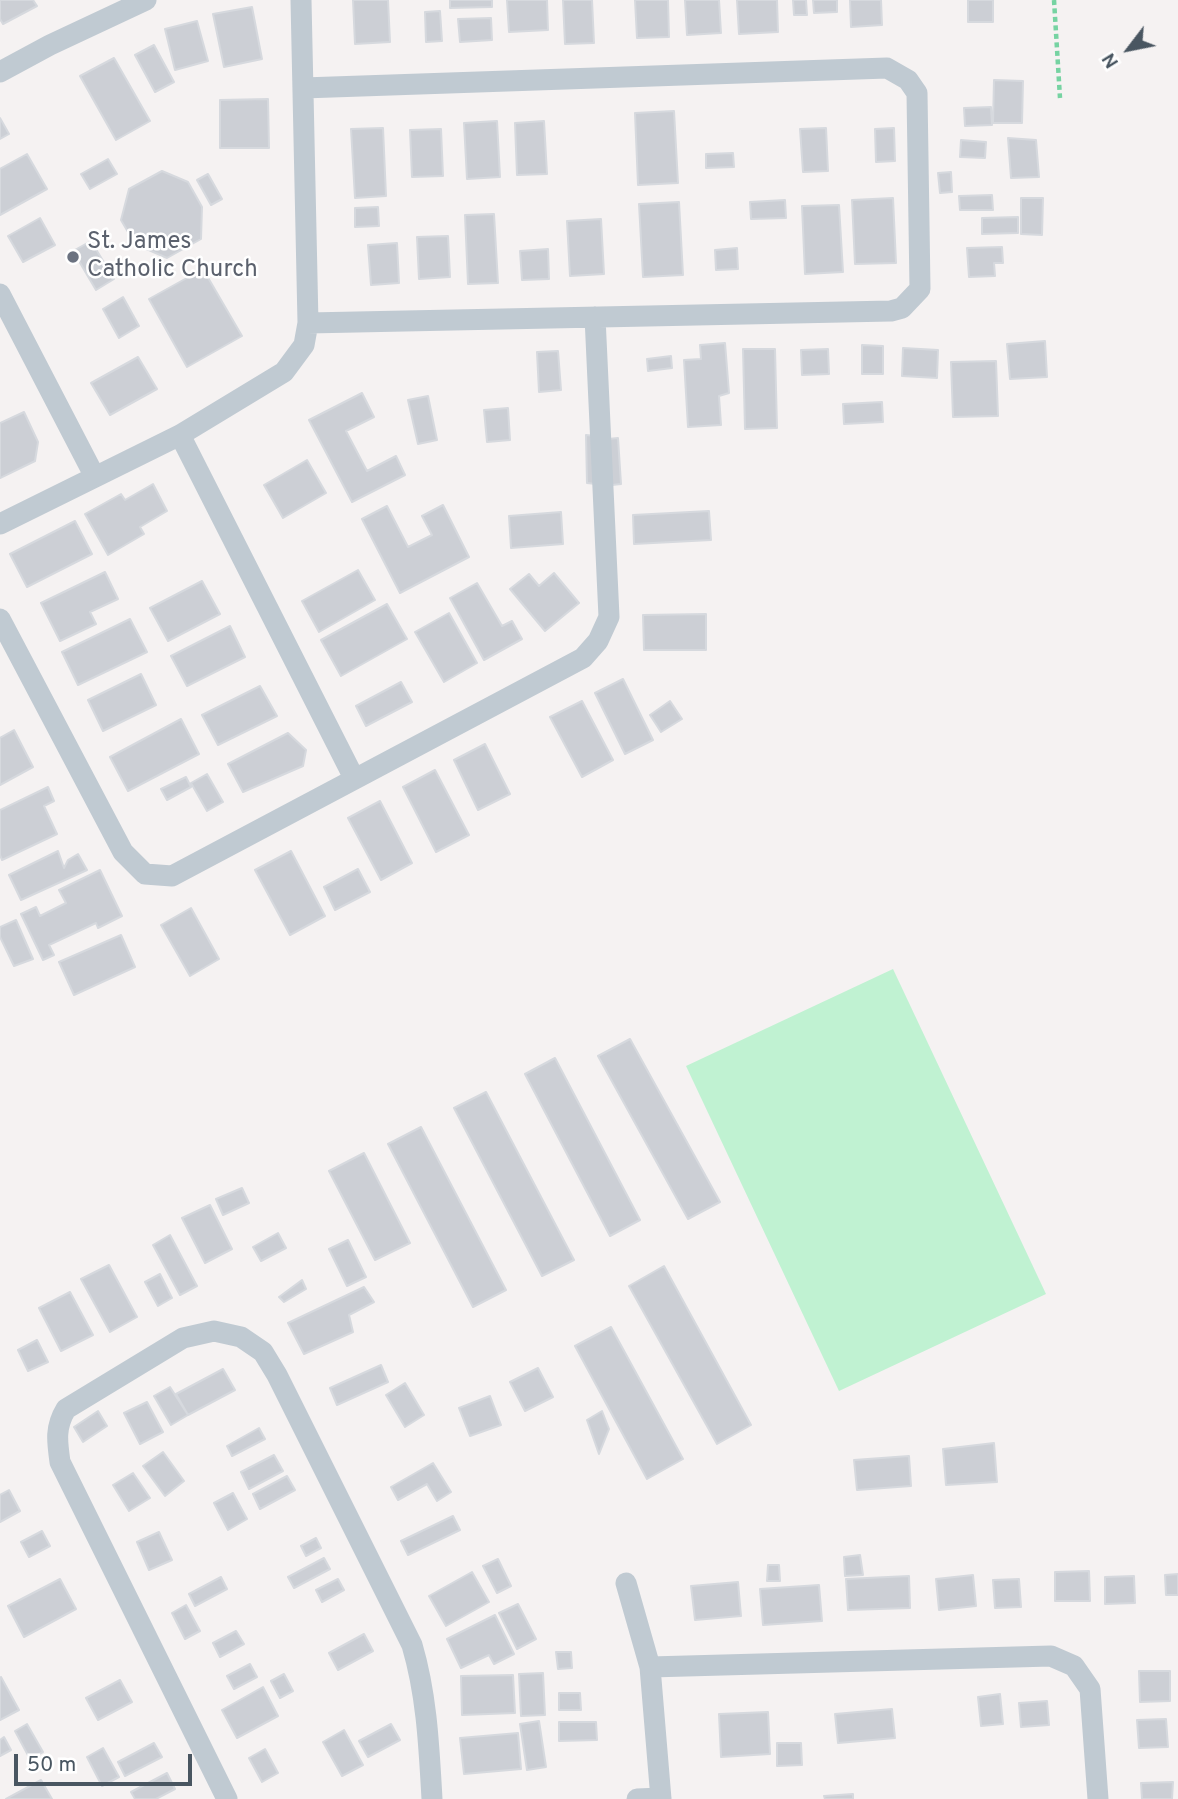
<!DOCTYPE html>
<style>
body{margin:0}
#map{position:relative;width:1178px;height:1799px;overflow:hidden;background:#f5f2f2;font-family:Overpass,sans-serif}
canvas{display:block}
.north{position:absolute;left:1094px;top:14px;width:70px;height:70px;-webkit-text-stroke:5px #fff;paint-order:stroke;rotate:238deg;font-size:19px;font-weight:700;line-height:28px;text-align:center;color:#495661}
.north::after{content:'';display:block;margin:auto;width:24px;height:32px;background:#495661;clip-path:polygon(50% 0,100% 100%,50% 72%,0 100%)}
.scale{position:absolute;left:14px;top:1754px;width:178px;height:32px;box-sizing:border-box;border:4px solid #495661;border-top:0;padding-left:9px;font-size:21px;line-height:24px;white-space:nowrap;color:#495661;-webkit-text-stroke:5px #fff;paint-order:stroke}
</style>
<div id="map">
<canvas width="1178" height="1799"></canvas>
<div class="north">N</div>
<div class="scale">50 m</div>
</div>
<script>
const ctx = document.querySelector('canvas').getContext('2d');
ctx.lineJoin = 'round';
function paint(path, color) {
  ctx.fillStyle = color;
  ctx.fill(path, 'evenodd');
}
function trace(path, color, width, dash) {
  ctx.strokeStyle = color;
  ctx.lineWidth = width;
  ctx.lineCap = dash ? 'butt' : 'round';
  ctx.setLineDash(dash || []);
  ctx.stroke(path);
}
function write(font, color, halo, rows, align = 'center') {
  ctx.font = font + ' Overpass,sans-serif';
  ctx.lineWidth = 5;
  ctx.setLineDash([]);
  ctx.textBaseline = 'middle';
  ctx.strokeStyle = halo;
  ctx.fillStyle = color;
  for (const [text, x, y, turn = 0] of rows) {
    ctx.save();
    ctx.translate(x, y);
    ctx.rotate((+turn || 0) * Math.PI / 180);
    ctx.textAlign = isNaN(turn) ? turn : align;
    if (halo) ctx.strokeText(text, 0, 0);
    ctx.fillText(text, 0, 0);
    ctx.restore();
  }
}
paint(new Path2D(`
 M893,969L1046,1294L839,1391L686,1066Z`), '#c0f2d2');
const building = new Path2D(`
 M0,0H33L37,6L3,24L0,19Z
 M353,0H388L390,42L355,44Z
 M450,0H492V7L450,8Z
 M507,0H547L548,30L509,32Z
 M563,0H592L594,43L565,44Z
 M635,0H668L669,37L637,38Z
 M685,0H719L721,33L687,35Z
 M737,0H777L778,32L739,34Z
 M793,0H806L807,15H794Z
 M813,0H837V12L814,13Z
 M850,0H881L882,25L851,27Z
 M968,0H993V22H968Z
 M252,7L262,59L224,67L213,14Z
 M440,11L442,41L426,42L425,12Z
 M491,18L492,40L460,42L458,19Z
 M197,21L208,61L175,70L165,29Z
 M154,45L174,82L155,92L135,55Z
 M114,58L150,121L116,140L80,76Z
 M994,80L1023,81L1022,123H993Z
 M268,99L269,148H220V100Z
 M991,107L992,125L965,126L964,108Z
 M674,111L678,183L638,185L635,113Z
 M0,118L9,134L0,139Z
 M497,121L500,177L467,179L464,123Z
 M544,121L547,174L517,175L515,123Z
 M383,128L386,196L355,198L351,129Z
 M826,128L828,171L803,172L800,129Z
 M894,128L895,161L876,162L875,129Z
 M441,129L443,176L412,177L410,130Z
 M1008,138L1036,140L1039,177L1011,178Z
 M961,140L986,142L985,158L960,157Z
 M733,153L734,167L706,168V154Z
 M27,154L47,189L0,215V169Z
 M108,159L117,174L90,189L81,174Z
 M162,171L188,182L202,207L201,239L167,258L135,244L121,220L129,189Z
 M951,172L952,192L940,193L938,173Z
 M208,174L222,199L211,205L197,180Z
 M992,195L993,210H960L959,196Z
 M893,198L896,263L855,264L852,200Z
 M1021,198H1043L1042,235L1021,234Z
 M785,200L786,218L751,219L750,202Z
 M679,202L683,275L643,277L639,204Z
 M839,205L843,272L805,274L802,206Z
 M378,207L379,226L355,227V208Z
 M494,214L498,283L468,284L465,215Z
 M1018,217V233L982,234V218Z
 M40,218L55,245L23,262L8,236Z
 M601,219L604,274L570,276L567,221Z
 M448,236L450,277L419,279L417,237Z
 M91,241L114,279L96,290L73,251Z
 M397,243L399,283L371,285L368,245Z
 M1002,247L1003,263H994L995,276L969,277L967,248Z
 M737,248L738,269L716,270L715,250Z
 M548,249L549,279L522,280L520,251Z
 M203,269L242,336L187,367L149,299Z
 M123,297L139,326L119,338L103,309Z
 M1045,341L1047,377L1010,379L1007,344Z
 M725,343L729,393L719,396L721,425L688,427L684,360L701,359L700,345Z
 M862,345L883,346V374H862Z
 M903,348L938,350L937,378L902,376Z
 M743,349H775L777,428L745,429Z
 M828,349L829,374L802,375L801,350Z
 M558,351L561,390L539,392L537,352Z
 M671,356L672,368L648,371L647,359Z
 M138,357L157,389L110,415L91,383Z
 M996,361L998,416L953,417L951,362Z
 M362,393L374,417L346,431L367,471L396,456L405,475L352,502L309,420Z
 M428,396L437,440L418,444L408,400Z
 M882,402L883,422L844,424L843,404Z
 M508,408L510,440L487,442L484,410Z
 M24,412L38,442L35,461L0,478V423Z
 M586,435L595,436L596,484L587,483Z
 M618,438L621,484L612,485L608,439Z
 M307,460L326,493L283,518L264,485Z
 M153,484L167,511L140,527L144,534L108,555L85,514L121,494L125,500Z
 M443,505L469,557L400,593L362,519L387,506L408,547L432,535L422,516Z
 M709,511L711,540L634,544L633,515Z
 M561,512L563,544L511,548L509,516Z
 M75,521L92,554L27,587L10,554Z
 M358,570L375,600L319,632L302,601Z
 M105,572L118,599L90,612L96,624L60,641L41,603Z
 M554,573L579,603L545,631L510,589L529,574L539,586Z
 M202,581L220,614L168,641L150,608Z
 M477,583L502,626L512,621L522,639L484,660L450,598Z
 M387,604L407,639L341,676L321,640Z
 M449,613L477,663L444,682L415,632Z
 M706,614V650H644L643,615Z
 M130,619L147,652L78,685L62,652Z
 M230,626L245,657L187,686L171,656Z
 M141,674L156,705L103,731L88,700Z
 M623,679L653,740L625,754L595,693Z
 M401,682L412,702L366,726L356,706Z
 M260,686L277,716L218,745L202,715Z
 M582,701L613,760L582,777L550,717Z
 M670,701L682,719L661,732L650,715Z
 M181,719L199,754L128,791L110,757Z
 M14,730L33,767L0,785V738Z
 M288,733L306,750L303,766L243,792L228,764Z
 M485,744L510,794L478,810L454,760Z
 M435,770L469,835L436,852L403,787Z
 M207,774L223,802L207,811L191,783Z
 M186,777L191,787L167,800L161,789Z
 M48,787L54,801L44,806L57,834L2,860L0,855V810Z
 M380,801L412,863L381,880L348,818Z
 M58,851L64,868L68,860L78,854L87,870L21,900L9,875Z
 M291,851L325,916L290,935L255,870Z
 M358,869L370,892L335,910L324,887Z
 M100,870L122,916L98,928L96,923L49,945L54,955L43,960L21,914L36,907L40,916L66,903L59,890Z
 M191,908L219,959L190,976L161,925Z
 M16,920L33,959L14,966L0,937V927Z
 M121,935L135,967L74,995L59,962Z
 M630,1039L720,1202L688,1219L598,1056Z
 M555,1058L640,1220L610,1236L525,1074Z
 M486,1092L574,1260L542,1276L454,1108Z
 M421,1127L506,1290L473,1307L388,1144Z
 M364,1153L410,1243L375,1260L329,1171Z
 M242,1188L249,1203L223,1215L216,1199Z
 M210,1205L232,1249L205,1263L182,1218Z
 M278,1233L286,1248L261,1261L253,1247Z
 M170,1235L197,1286L180,1295L153,1245Z
 M348,1240L366,1277L347,1286L329,1249Z
 M109,1265L137,1317L110,1332L81,1279Z
 M664,1266L751,1425L717,1444L629,1286Z
 M160,1274L172,1298L158,1306L145,1282Z
 M302,1280L306,1289L284,1302L279,1297Z
 M364,1287L374,1302L349,1315L353,1332L304,1354L288,1323Z
 M70,1292L93,1335L61,1351L39,1308Z
 M611,1327L683,1459L647,1479L575,1346Z
 M37,1340L48,1362L28,1371L18,1350Z
 M381,1365L388,1382L337,1405L330,1388Z
 M538,1368L553,1397L525,1411L510,1382Z
 M223,1369L235,1390L188,1415L176,1394Z
 M405,1383L424,1415L405,1427L386,1395Z
 M170,1387L188,1415L171,1425L154,1396Z
 M490,1396L501,1425L470,1436L459,1408Z
 M147,1402L163,1432L140,1444L124,1413Z
 M98,1411L107,1426L83,1442L74,1427Z
 M602,1411L609,1429L599,1454L587,1420Z
 M259,1428L265,1439L232,1456L227,1446Z
 M994,1443L997,1482L946,1485L943,1449Z
 M163,1452L184,1481L165,1496L143,1466Z
 M274,1455L283,1471L249,1489L241,1472Z
 M909,1456L911,1486L857,1490L854,1460Z
 M433,1463L451,1492L437,1501L427,1484L398,1500L391,1487Z
 M133,1473L150,1498L129,1511L113,1485Z
 M287,1476L295,1490L260,1509L253,1494Z
 M9,1490L20,1511L0,1522V1495Z
 M233,1493L247,1519L228,1530L214,1503Z
 M453,1516L460,1530L408,1555L401,1541Z
 M42,1531L50,1546L29,1557L21,1542Z
 M159,1532L172,1560L149,1570L137,1542Z
 M316,1538L321,1548L306,1556L301,1546Z
 M860,1555L863,1575L845,1576L844,1557Z
 M324,1558L330,1569L294,1588L288,1577Z
 M498,1559L511,1586L497,1593L483,1566Z
 M768,1565H779L780,1581H767Z
 M1089,1571L1090,1601H1055V1572Z
 M472,1572L489,1602L446,1626L429,1596Z
 M1178,1574V1595H1166L1165,1575Z
 M973,1575L976,1606L939,1610L936,1579Z
 M909,1576L910,1608L848,1610L846,1579Z
 M1134,1576L1135,1603L1105,1604V1577Z
 M221,1577L227,1589L195,1606L189,1594Z
 M60,1579L76,1609L24,1637L8,1606Z
 M338,1579L344,1590L322,1602L316,1590Z
 M1019,1579L1021,1607L995,1608L993,1580Z
 M738,1582L741,1616L695,1620L691,1586Z
 M819,1585L822,1621L763,1625L760,1589Z
 M518,1604L536,1639L517,1649L499,1613Z
 M186,1605L200,1631L185,1639L172,1613Z
 M495,1615L514,1654L494,1664L489,1655L461,1668L447,1639Z
 M236,1631L244,1644L220,1657L213,1643Z
 M364,1634L373,1651L338,1670L329,1653Z
 M556,1652H571L572,1668L558,1669Z
 M250,1664L257,1677L234,1689L227,1676Z
 M1139,1671H1170V1701L1140,1702Z
 M543,1673L545,1715L521,1716L519,1674Z
 M284,1674L293,1691L280,1698L271,1681Z
 M513,1675L515,1713L462,1715L461,1676Z
 M1,1677L19,1710L0,1720V1678Z
 M120,1680L132,1702L98,1720L86,1698Z
 M263,1687L278,1716L237,1738L222,1710Z
 M559,1693H580L581,1710H559Z
 M1000,1694L1003,1724L981,1726L978,1697Z
 M1047,1701L1049,1725L1021,1727L1019,1703Z
 M892,1709L895,1738L838,1743L835,1714Z
 M768,1712L770,1754L721,1757L719,1714Z
 M1166,1719L1168,1747L1139,1748L1137,1720Z
 M539,1721L546,1767L527,1770L520,1724Z
 M559,1722H596L597,1740L559,1741Z
 M27,1724L43,1752L30,1759L15,1731Z
 M391,1724L400,1740L368,1757L359,1741Z
 M344,1730L363,1765L342,1776L323,1742Z
 M518,1733L521,1769L464,1774L460,1738Z
 M4,1737L11,1750L0,1756V1740Z
 M154,1743L162,1757L125,1776L118,1762Z
 M777,1743H801L802,1765L777,1766Z
 M103,1748L119,1777L102,1786L87,1757Z
 M265,1749L278,1773L262,1782L249,1758Z
 M167,1773L175,1789L156,1799H135L131,1792Z
 M41,1780L52,1799H6Z
 M1173,1782L1172,1799H1142L1141,1783Z
 M853,1794V1799H825L824,1796Z`);
paint(building, '#cccfd5');
trace(building, '#d6d9de', 2);
trace(new Path2D(`
 M1054,0L1060,98`), '#76d3a2', 4.5, [5, 3.5]);
trace(new Path2D(`
 M0,72L50,45L146,0
 M303,88L887,68L908,80L917,93L920,289L902,308L891,311L308,323
 M0,294L95,477
 M180,435L354,778
 M0,524L180,435L284,372L304,345L308,323L301,0
 M0,619L123,852L145,874L172,876L583,658L598,641L609,617L595,317
 M626,1583L650,1667L661,1799
 M650,1667L1051,1656L1074,1666L1090,1689L1098,1799
 M227,1799L60,1462C57,1441 55,1427 66,1409L183,1338L214,1331L241,1337L263,1352L277,1375L412,1645C427,1696 429,1747 432,1799
 M637,1799L661,1798`), '#c0cad2', 21);
for (const [x, y, r, color] of [
 [73,257,7,"#6b7280"]
]) {
  const dot = new Path2D();
  dot.arc(x, y, r, 0, 2 * Math.PI);
  ctx.fillStyle = color;
  ctx.fill(dot);
  trace(dot, '#fff', 2.5);
}
write('24px', '#5b616d', '#fff', [
 ["St. James",87,243],
 ["Catholic Church",87,271]
], 'left');
</script>
